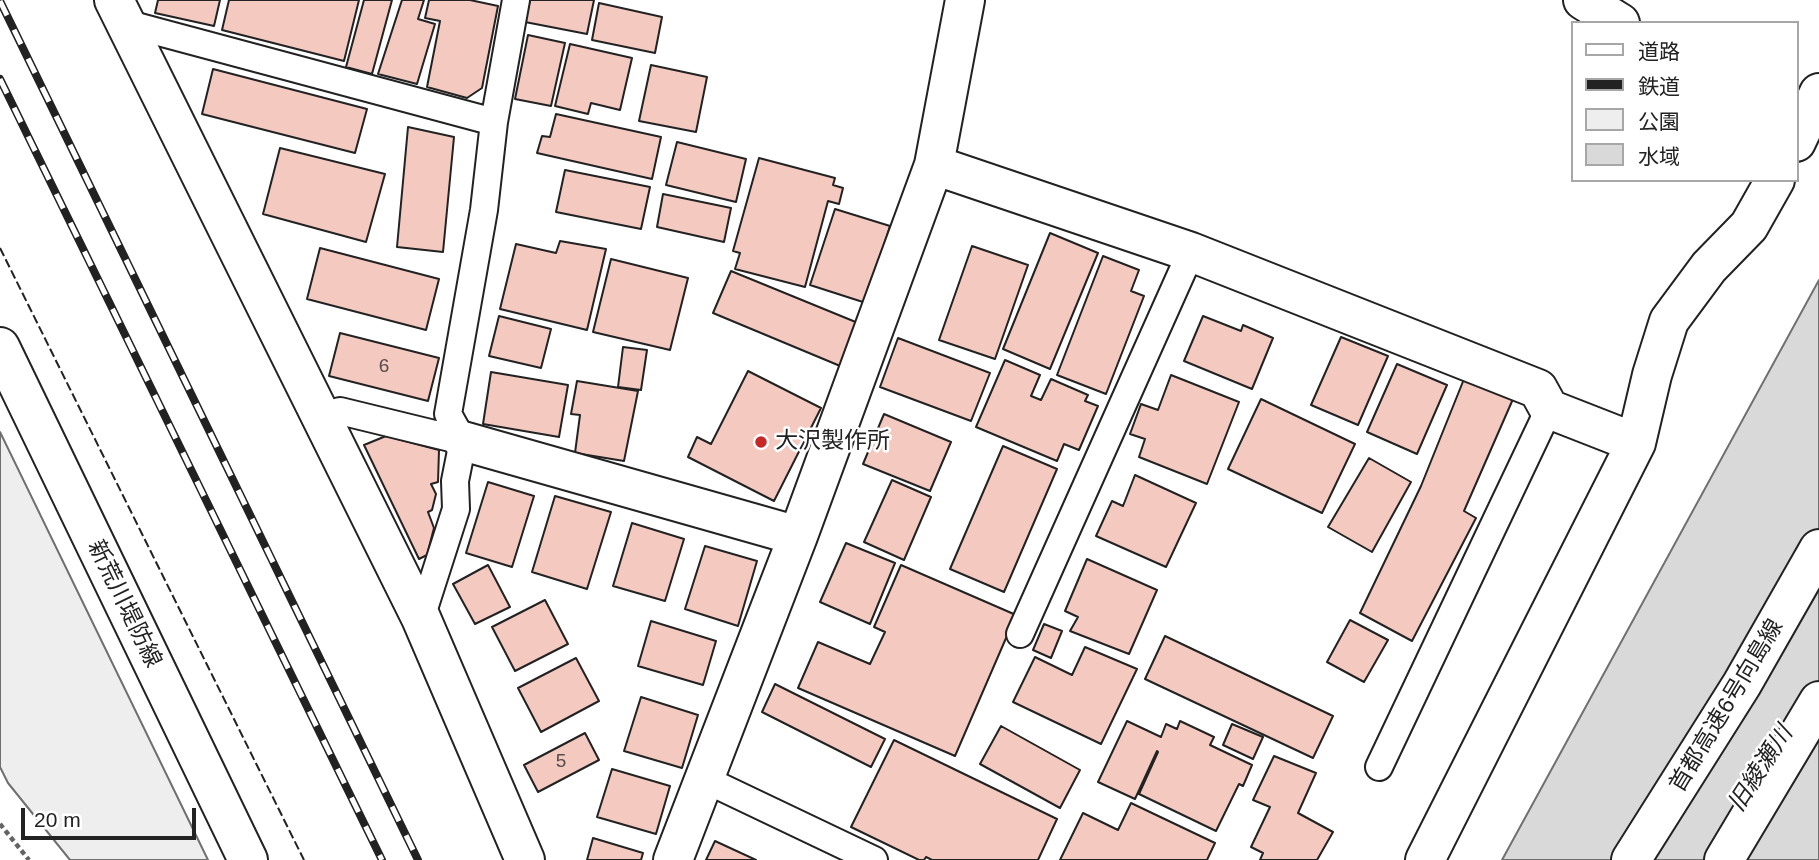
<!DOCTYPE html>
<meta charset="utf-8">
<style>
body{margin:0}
#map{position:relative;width:1819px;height:860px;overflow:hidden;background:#fff;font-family:Helvetica,"Noto Sans JP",sans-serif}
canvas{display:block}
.legend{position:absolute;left:1571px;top:21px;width:228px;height:161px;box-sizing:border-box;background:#fff;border:2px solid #a7a7a7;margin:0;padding:9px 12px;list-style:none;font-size:21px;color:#222}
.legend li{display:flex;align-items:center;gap:14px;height:35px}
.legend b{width:35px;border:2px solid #a7a7a7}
.scale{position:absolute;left:21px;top:808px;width:175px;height:32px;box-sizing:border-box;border:4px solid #222;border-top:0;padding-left:9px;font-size:21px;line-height:24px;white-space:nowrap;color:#222;-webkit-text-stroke:5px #fff;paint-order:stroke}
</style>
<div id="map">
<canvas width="1819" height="860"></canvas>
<ul class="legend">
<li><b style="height:9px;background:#fff"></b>道路</li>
<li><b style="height:9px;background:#222"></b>鉄道</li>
<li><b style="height:19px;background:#eee"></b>公園</li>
<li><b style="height:19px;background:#d9d9d9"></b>水域</li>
</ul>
<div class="scale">20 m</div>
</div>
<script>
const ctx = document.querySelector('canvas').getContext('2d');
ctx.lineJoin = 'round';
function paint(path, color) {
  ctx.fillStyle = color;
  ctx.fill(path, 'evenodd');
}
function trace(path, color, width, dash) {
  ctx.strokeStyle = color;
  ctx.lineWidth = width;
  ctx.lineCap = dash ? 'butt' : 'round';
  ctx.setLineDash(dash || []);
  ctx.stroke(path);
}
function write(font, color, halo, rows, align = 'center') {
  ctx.font = font + ' Helvetica,"Noto Sans JP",sans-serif';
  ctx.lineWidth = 5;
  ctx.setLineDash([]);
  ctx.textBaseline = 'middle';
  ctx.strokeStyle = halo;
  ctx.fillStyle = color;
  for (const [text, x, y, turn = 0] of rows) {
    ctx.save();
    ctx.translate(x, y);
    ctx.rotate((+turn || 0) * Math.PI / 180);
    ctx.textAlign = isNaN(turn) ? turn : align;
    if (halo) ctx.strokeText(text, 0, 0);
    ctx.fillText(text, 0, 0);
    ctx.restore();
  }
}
const green = new Path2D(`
 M0,432L208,860H70L8,783L0,767Z`);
paint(green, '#eee');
trace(green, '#6f6f6f', 2);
const water = new Path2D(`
 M1819,280V860H1502Z`);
paint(water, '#d9d9d9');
trace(water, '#6f6f6f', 2);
const building = new Path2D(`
 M158,0H220L214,26L155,13Z
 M229,0H359L344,61L222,30Z
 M364,0H392L372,74L346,67Z
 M402,0H424L418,19L435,24L417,84L378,74Z
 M429,0H470L498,6L482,88L467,98L427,87L440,21L425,18Z
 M530,0H594L587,34L525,22Z
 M599,3L662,17L655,53L592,40Z
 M528,35L565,43L551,106L515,99Z
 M570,44L632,58L620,110L591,103L588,114L555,106Z
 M651,65L707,77L696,132L639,121Z
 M213,69L367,109L355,153L202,114Z
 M556,114L661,137L652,179L537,153L542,136L550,137Z
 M408,127L454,137L443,252L397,247Z
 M677,142L746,159L736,202L666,185Z
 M280,148L385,174L366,242L263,214Z
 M759,158L835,178L833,185L843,188L839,204L828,201L805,287L735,269L740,253L733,251Z
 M565,170L650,187L641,229L556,212Z
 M663,194L731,208L724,242L657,227Z
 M835,209L890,226L866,303L810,285Z
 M1050,233L1098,253L1050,369L1003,349Z
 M560,241L606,249L587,330L500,309L516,244L556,253Z
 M972,246L1028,265L995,359L939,340Z
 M320,248L439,279L426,330L307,299Z
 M1103,256L1139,270L1131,291L1144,296L1106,394L1057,375Z
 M611,259L688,278L670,350L593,332Z
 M731,271L863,325L845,368L713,313Z
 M499,316L551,329L541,368L489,356Z
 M1203,316L1241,331L1243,325L1273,338L1252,389L1184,361Z
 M340,333L439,358L428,401L329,376Z
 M1341,337L1388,356L1358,425L1311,405Z
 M898,338L990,373L971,421L880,387Z
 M623,347L647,350L641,390L618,387Z
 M1005,360L1040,375L1031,396L1041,400L1051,379L1088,395L1085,401L1098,406L1079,450L1064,444L1057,461L976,427Z
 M1397,364L1447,385L1417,454L1367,432Z
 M748,371L821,408L774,501L688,457L697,437L711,444Z
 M491,372L568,385L559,437L483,424Z
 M1171,375L1239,402L1207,484L1139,457L1145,439L1130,434L1141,404L1158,410Z
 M1464,379L1513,399L1464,511L1476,518L1412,641L1360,613L1421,486Z
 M577,381L638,391L624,461L575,453L580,415L571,414Z
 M1261,399L1355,444L1322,513L1228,469Z
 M884,414L951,442L930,491L863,464Z
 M386,436L439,450L438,482L431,484L436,494L432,510L428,512L434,528L427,555L419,559L364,445Z
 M1003,446L1057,469L1004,592L950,569Z
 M1369,458L1411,482L1372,552L1328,527Z
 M1135,475L1196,503L1166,567L1096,536L1112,501L1123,506Z
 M892,480L931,497L904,560L864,542Z
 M488,482L534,496L512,567L466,553Z
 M555,496L611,512L587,589L532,572Z
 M632,523L684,539L665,601L613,586Z
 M846,543L895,563L870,624L820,602Z
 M705,546L757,561L738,626L685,609Z
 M1087,559L1157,590L1129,654L1070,631L1078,617L1065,611Z
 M488,565L510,607L475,624L453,584Z
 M901,565L1016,615L955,756L798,688L818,642L870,664L885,632L874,627Z
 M545,600L568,644L515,671L492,627Z
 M1350,620L1388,640L1364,682L1327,662Z
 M651,621L716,641L703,685L638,666Z
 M1044,624L1062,631L1051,658L1033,650Z
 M1165,636L1333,716L1313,758L1145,679Z
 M1085,647L1137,669L1101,744L1013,702L1035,657L1072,675Z
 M576,658L599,701L541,732L518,688Z
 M775,684L885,739L871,767L762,712Z
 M641,697L698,715L682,768L624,751Z
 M1127,721L1161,737L1166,724L1177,729L1180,721L1214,737L1210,745L1252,765L1243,786L1239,784L1216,831L1139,794L1158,752L1157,751L1135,799L1098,782Z
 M1232,724L1263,737L1253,759L1223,745Z
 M1001,726L1080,770L1060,808L980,764Z
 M585,733L599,760L538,792L524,765Z
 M894,740L1057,819L1038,860H932L926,857L924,860H919L851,827Z
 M1274,756L1316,773L1298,813L1333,832L1317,860H1260L1263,853L1251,847L1270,807L1253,800Z
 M612,769L670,786L656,834L597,817Z
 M1131,803L1215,843L1207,860H1060L1083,813L1118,830Z
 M593,838L643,853L641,860H587Z
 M715,841L756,860H706Z`);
paint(building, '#f3c9c0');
trace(building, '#222', 2);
const lane = new Path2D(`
 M125,23L494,122L516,0
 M320,417L340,411L463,441
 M421,618L456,509L455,481L463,441L448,414L484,210L494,122
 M1020,634L1191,252
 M1379,767L1549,409
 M704,779L874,860`);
const street = new Path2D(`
 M114,0L421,618L525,860
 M1583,0L1620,23
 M1796,142L1819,93
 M934,165L1191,252L1538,389L1549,409L1636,443
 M463,441L798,536
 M673,860L798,536L934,165L965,0
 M1425,860L1636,443L1652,375L1669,321L1709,267L1749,226L1775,180`);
const secondary = new Path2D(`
 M0,347L248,860`);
const highway = new Path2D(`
 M1631,860L1742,684L1819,549
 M1724,860L1819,701`);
trace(lane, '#222', 30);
trace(street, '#222', 42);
trace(secondary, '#222', 42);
trace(highway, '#222', 42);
trace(new Path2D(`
 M0,824L29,860`), '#646464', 4.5, [5, 3.5]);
trace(lane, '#fff', 26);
trace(street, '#fff', 38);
trace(secondary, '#fff', 38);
trace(highway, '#fff', 38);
const rail = new Path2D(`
 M0,1L418,860
 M0,79L382,860`);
trace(rail, '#222', 8);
trace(rail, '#fff', 5, [16]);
trace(new Path2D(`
 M0,248L304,860`), '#222', 2, [9, 3.5]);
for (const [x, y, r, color] of [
 [761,442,7,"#c62828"]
]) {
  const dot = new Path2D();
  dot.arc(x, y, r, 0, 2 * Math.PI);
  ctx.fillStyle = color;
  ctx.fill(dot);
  trace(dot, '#fff', 2.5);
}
write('19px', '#564c4a', null, [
 ["6",384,367],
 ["5",561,762]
]);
write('23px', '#222', '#fff', [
 ["大沢製作所",775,442]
], 'left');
write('23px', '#222', '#fff', [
 ["新荒川堤防線",124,604,64],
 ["首都高速6号向島線",1727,706,-59]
]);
write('italic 24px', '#222', '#fff', [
 ["旧綾瀬川",1761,769,-57]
]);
</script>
